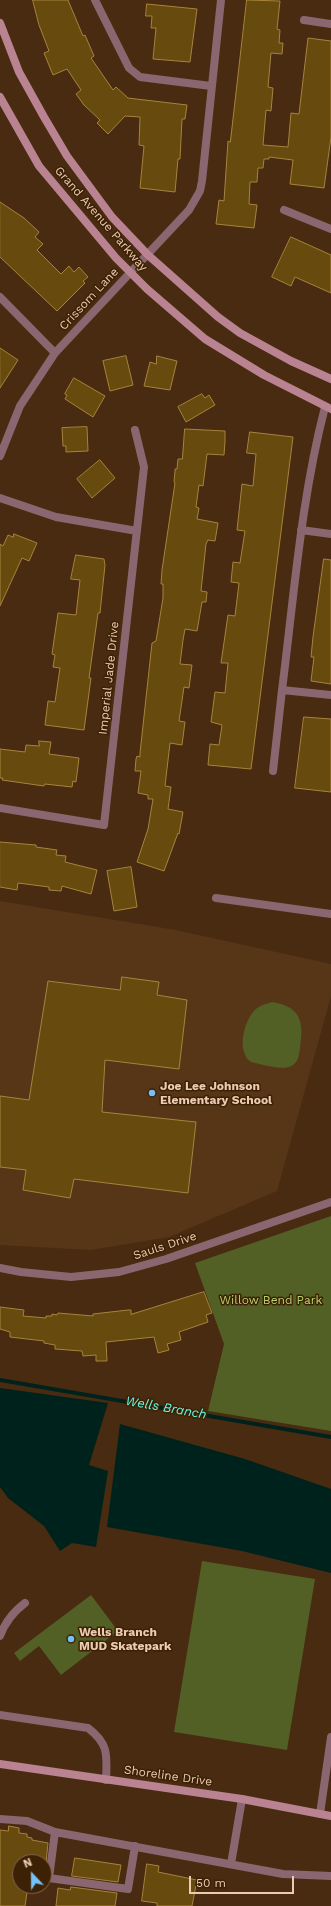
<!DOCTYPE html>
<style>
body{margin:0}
#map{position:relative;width:331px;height:1906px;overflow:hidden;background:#482b10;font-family:"Work Sans",sans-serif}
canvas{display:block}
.north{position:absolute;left:12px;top:1854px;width:40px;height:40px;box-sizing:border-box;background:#3d2105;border:1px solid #83654b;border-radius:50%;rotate:338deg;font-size:11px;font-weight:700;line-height:16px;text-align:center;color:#ebccb3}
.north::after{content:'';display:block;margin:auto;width:14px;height:18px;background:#75c0f6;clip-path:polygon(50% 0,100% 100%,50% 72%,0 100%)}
.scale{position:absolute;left:189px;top:1876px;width:105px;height:18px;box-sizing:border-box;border:2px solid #ebccb3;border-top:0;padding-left:5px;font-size:12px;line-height:14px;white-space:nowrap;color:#ebccb3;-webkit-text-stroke:3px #3d2105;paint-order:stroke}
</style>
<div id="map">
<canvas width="331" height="1906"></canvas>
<div class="north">N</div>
<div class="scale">50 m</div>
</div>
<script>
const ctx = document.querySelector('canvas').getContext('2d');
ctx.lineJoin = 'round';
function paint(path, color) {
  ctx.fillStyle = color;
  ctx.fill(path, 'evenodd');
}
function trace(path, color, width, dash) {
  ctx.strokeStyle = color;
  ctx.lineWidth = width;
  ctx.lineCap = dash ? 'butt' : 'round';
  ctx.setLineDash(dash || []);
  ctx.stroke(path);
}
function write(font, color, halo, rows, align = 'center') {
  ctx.font = font + ' "Work Sans",sans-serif';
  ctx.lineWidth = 3;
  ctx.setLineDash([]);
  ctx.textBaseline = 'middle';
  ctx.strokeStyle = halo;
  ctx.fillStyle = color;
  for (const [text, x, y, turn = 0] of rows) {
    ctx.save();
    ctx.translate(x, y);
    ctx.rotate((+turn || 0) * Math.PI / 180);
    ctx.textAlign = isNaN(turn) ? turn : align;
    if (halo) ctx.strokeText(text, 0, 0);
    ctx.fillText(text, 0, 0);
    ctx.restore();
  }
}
paint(new Path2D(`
 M0,901L176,930L331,964V996L277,1191L169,1237L91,1250L0,1245Z`), '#573618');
paint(new Path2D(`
 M272,1002C301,1007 304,1021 300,1048C299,1054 299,1061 293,1065C283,1072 262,1064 251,1062C236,1052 244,1020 255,1010C260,1005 266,1004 272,1002Z
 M331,1216V1431L208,1411L224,1344L195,1263Z
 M202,1561L315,1579L287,1750L174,1732Z
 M91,1595L118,1631L61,1675L39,1646L20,1661L14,1653Z`), '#526025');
paint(new Path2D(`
 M0,1388L108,1403L89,1465L108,1471L96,1547L72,1543L60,1551L44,1526L8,1498L0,1487Z
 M120,1424L245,1459L331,1489V1573L242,1551L107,1527Z`), '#00221d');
trace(new Path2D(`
 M0,1380L331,1437`), '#00221d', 4);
const building = new Path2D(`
 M33,0H68L83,36L85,35L94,56L91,58L113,90L116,87L128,98L187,105L185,119H182L180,159H178L175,192L140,188L144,146L139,145L140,117L125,116L108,134L97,123L100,120L84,105L76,94L81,90L67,69L53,75L44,53L49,51L39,25Z
 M247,0L280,1L277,29L280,30L279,43H283L282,54L271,53L268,87L273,88L271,111L266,110L263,145L288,147L291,113L299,114L308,38L331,41V137L324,188L290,184L293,160L269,157V159H264L263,168H258L257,182H250L249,204L257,205L254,228L216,224L219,200L224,201L228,141L230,142Z
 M147,4L197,9L190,62L153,59L156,28H151L152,16H146Z
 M0,202L24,218L39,232L35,237L43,244L37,250L61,274L69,266L74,272L79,267L88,277L83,281L85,283L57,311L0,257Z
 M291,237L331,255V293L295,277L291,286L272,277Z
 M0,348L18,360L0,388Z
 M126,356L133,385L110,391L103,361Z
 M157,356L177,361L170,390L144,386L150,362L156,364Z
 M74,378L105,396L93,417L65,399L67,395L65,394Z
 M202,394L205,398L209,395L215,405L186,422L178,407Z
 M87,427L88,451L66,452V446H63L62,428Z
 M185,429L225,431V441L224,455L207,454L203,486L199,485L196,507L199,508L197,519L218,523L215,541L208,540L206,544L201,591L207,592L206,602H202L197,631L185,629L183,640L180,664L192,665L189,688L184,687L179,721L185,722L182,745L170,743L165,786L171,787L168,809L183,812L179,834L178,833L164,871L137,862L148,829L153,799H148V795L138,793L141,771H135L136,759L137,756L140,757V753L152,643L156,641L163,598V584H161L162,570L175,483L174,482L175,471V469H177L178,459H182Z
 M250,432L293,437L251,769L208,765L210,744L219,745L222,725L211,722L215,692L225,693L228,663H221L228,615L235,616L239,583L231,582L233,562L240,563L245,531L237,530L242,484L253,486L256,454L247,453Z
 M100,460L115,478L92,498L77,479Z
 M14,534L37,543L29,561L22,558L0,606V544L3,546L8,535L13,537Z
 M76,555L104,559L105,565L100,613H98L89,678H91L84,730L45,725L48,701L55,702L60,668L53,667L55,655L52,654L58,613L76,615L80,580L71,579Z
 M324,559L331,560V684L311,681L314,657H311L313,637Z
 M304,717L331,719V792L295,788Z
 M39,741L51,742L49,754L79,758L76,782L73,781L72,787L45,784L44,786L2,780L3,778H0V749L25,752L26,745L39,746Z
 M0,842L36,845V847L57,850L56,855L66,856L65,862L97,870L91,894L62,886L61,891L49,890V887L18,883L17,890L0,887Z
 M131,867L137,907L114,911L107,871Z
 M122,977L159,982L157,995L187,1000L179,1069L105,1060L102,1112L196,1122L188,1193L74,1179L70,1198L23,1190L26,1170L0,1167V1096L29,1100L48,981L120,990Z
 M204,1292L212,1313L206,1315L208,1322L179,1332L181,1340L167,1344L169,1350L158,1353L154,1337L106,1342L107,1361H96V1355L83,1356L82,1351L55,1349V1345L44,1343V1341L10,1337V1332L0,1329V1307L24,1310L23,1316L46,1318V1316H52V1314L57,1315L58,1313L93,1316V1314L128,1310H131V1314Z
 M9,1826L19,1828V1833L27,1834V1837L32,1838V1840L48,1843L46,1862H20V1886H28L25,1906H0V1830L8,1831Z
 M75,1858L121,1865L118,1882L72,1876Z
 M147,1864L159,1866L158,1872L197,1880L192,1906H157V1903L142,1901Z
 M71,1887L117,1893L115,1906H56L58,1888L70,1890Z`);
paint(building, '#664a0e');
trace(building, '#a7833e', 1);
trace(new Path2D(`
 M216,898L331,914
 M0,1636C5,1622 13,1612 25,1603
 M0,1715L88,1728C109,1744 107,1755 106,1780
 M320,1814L331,1737
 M0,1819L27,1821L55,1832L283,1874L331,1876
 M55,1832L49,1878L128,1889L135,1846
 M231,1864L242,1799`), '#896670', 8);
trace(new Path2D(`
 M95,0L129,68L140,77L211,86
 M304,20L331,24
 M284,210L331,229
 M0,297L55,353
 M325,407C301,499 294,596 282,690L331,695
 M0,456L20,406L55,353L189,210L200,191L202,181L221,0
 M0,498L56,517L137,531
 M301,530L331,534
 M273,771L282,690
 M0,808L104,825L144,467L135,430
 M0,1268L21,1272L71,1277L119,1272L166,1259L331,1202`), '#896670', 8);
trace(new Path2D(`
 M0,23L19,72L44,117L67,156L112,217L148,255L218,317L240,333L291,361L331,379
 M0,97L39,166L116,258L147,289L205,339L264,375L331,409
 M0,1764L242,1799L331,1816`), '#b98391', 8);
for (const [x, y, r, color] of [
 [152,1093,4,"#75c0f6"],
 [71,1639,4,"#75c0f6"]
]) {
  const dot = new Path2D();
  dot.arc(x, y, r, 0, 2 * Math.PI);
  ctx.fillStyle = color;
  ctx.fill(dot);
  trace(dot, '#3d2105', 1.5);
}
write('12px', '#ebccb3', '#3d2105', [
 ["Grand Avenue Parkway",101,219,49],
 ["Crissom Lane",89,299,-47],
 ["Imperial Jade Drive",109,678,-84],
 ["Sauls Drive",165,1246,-18],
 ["Shoreline Drive",168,1776,8]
]);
write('bold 12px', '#ebccb3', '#3d2105', [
 ["Joe Lee Johnson",160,1086],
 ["Elementary School",160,1100],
 ["Wells Branch",79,1632],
 ["MUD Skatepark",79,1646]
], 'left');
write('12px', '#b8d26c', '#3d2105', [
 ["Willow Bend Park",271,1300]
]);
write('italic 13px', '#63f9e2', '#3d2105', [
 ["Wells Branch",166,1408,10]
]);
</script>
